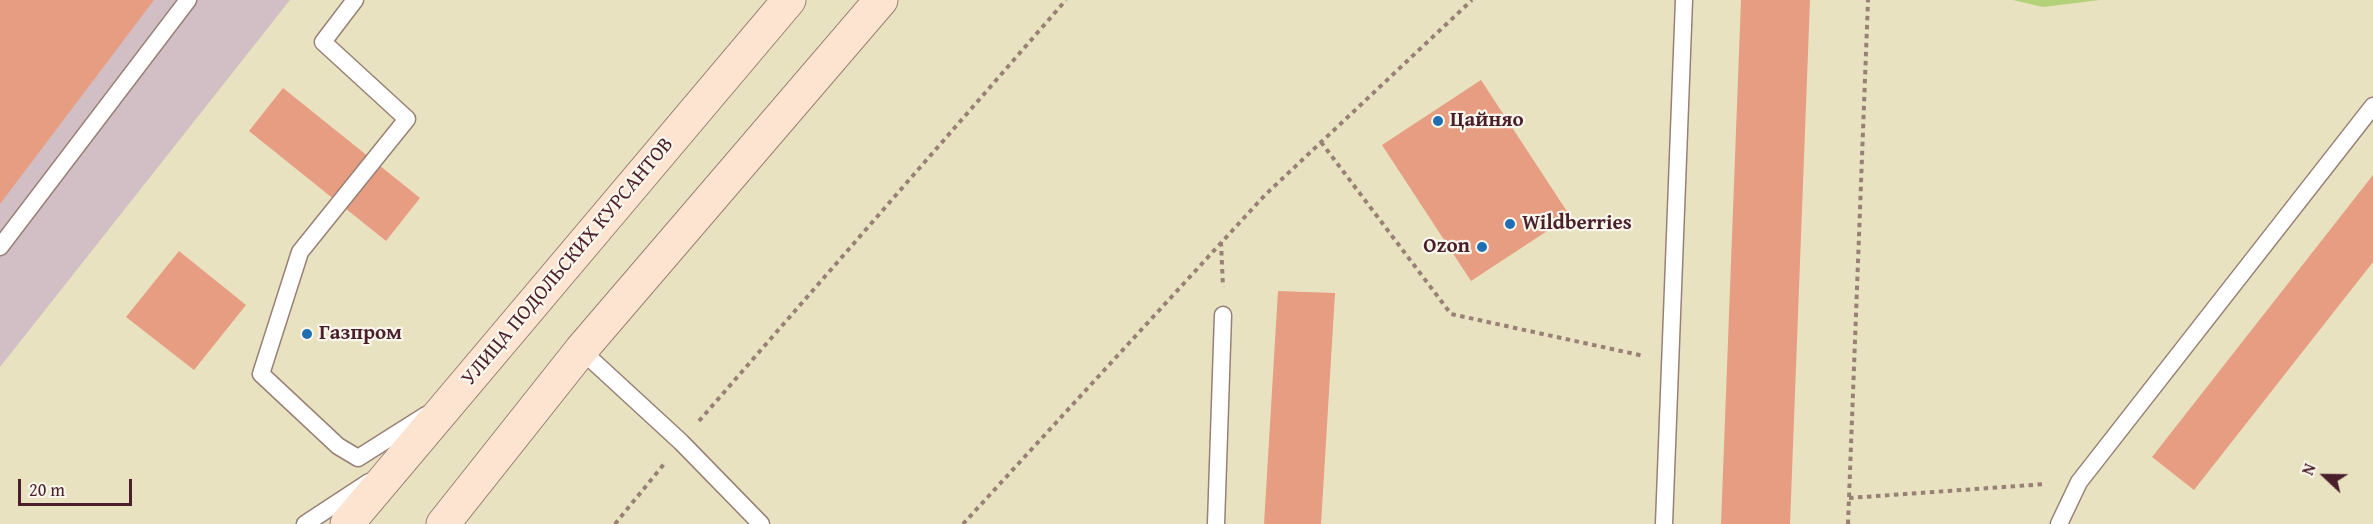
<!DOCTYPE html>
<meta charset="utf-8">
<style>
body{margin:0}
#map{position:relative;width:2373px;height:524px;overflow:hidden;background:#e8e2c0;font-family:"Gentium Book Plus",serif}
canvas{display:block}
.north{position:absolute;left:2295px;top:446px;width:60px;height:60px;-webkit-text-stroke:4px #fbf7ec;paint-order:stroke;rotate:292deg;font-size:16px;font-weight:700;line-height:24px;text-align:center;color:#4a1f2b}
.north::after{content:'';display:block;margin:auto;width:21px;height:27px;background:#4a1f2b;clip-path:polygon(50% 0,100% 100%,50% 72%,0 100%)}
.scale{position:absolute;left:18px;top:479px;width:114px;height:27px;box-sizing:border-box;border:3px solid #4a1f2b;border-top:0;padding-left:8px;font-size:18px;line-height:21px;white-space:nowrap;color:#4a1f2b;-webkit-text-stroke:4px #fbf7ec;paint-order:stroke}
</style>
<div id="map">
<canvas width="2373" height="524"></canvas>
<div class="north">N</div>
<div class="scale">20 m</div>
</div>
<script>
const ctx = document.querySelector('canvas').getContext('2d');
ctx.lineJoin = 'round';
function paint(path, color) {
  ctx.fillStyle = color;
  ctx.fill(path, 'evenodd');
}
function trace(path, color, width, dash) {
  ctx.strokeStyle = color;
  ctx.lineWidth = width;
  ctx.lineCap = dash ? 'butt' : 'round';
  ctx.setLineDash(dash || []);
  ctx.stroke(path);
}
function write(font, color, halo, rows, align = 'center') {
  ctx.font = font + ' "Gentium Book Plus",serif';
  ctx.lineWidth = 4.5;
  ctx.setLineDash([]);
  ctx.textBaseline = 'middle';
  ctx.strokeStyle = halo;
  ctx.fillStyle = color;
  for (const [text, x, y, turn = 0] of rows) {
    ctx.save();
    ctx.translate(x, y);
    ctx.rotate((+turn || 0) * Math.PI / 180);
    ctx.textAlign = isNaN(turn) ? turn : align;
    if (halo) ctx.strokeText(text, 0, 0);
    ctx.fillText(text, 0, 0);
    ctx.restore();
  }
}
paint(new Path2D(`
 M0,0H290L0,367Z`), '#d2bec5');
paint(new Path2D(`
 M2013,0H2100L2043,7Z`), '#b3d178');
paint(new Path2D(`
 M0,0H154L0,204Z
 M1741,0H1810L1790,524H1721Z
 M1481,80L1570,216L1471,281L1382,145Z
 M283,88L420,198L386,241L249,131Z
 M2373,175V262L2194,490L2152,457Z
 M179,251L246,305L194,370L126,317Z
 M1278,291L1335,293L1321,524H1264Z`), '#e79d81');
const lane = new Path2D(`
 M355,0L323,42L407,119L300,252L261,374L338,446L358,458L426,415
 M0,247L188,0
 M581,350L681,442L761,524
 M305,524L369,482
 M1216,524L1223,315
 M1664,524L1684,0
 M2059,524L2079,482L2373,106`);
const secondary = new Path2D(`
 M347,524L789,0
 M443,524L581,350L881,0`);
trace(lane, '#998076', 19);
trace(secondary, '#998076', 35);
trace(new Path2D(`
 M1321,142L1451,314L1644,356
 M1221,242L1223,287
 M699,421L1066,0
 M1849,498L2046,484
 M615,524L664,464
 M963,524L1265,195L1472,0
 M1848,524L1868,0`), '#998076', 4, [4.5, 4.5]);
trace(lane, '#fff', 16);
trace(secondary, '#fde4d1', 33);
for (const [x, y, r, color] of [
 [1438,121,6,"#1f6fb2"],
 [1510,224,6,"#1f6fb2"],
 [1482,247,6,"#1f6fb2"],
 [307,334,6,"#1f6fb2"]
]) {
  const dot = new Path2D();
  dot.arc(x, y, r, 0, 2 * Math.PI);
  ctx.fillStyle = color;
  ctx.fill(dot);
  trace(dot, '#fbf7ec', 2);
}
write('bold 21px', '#4a1f2b', '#fbf7ec', [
 ["Цайняо",1450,121],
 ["Wildberries",1522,224],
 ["Ozon",1470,247,"right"],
 ["Газпром",319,334]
], 'left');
write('21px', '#4a1f2b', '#fbf7ec', [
 ["УЛИЦА ПОДОЛЬСКИХ КУРСАНТОВ",568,262,-50]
]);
</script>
